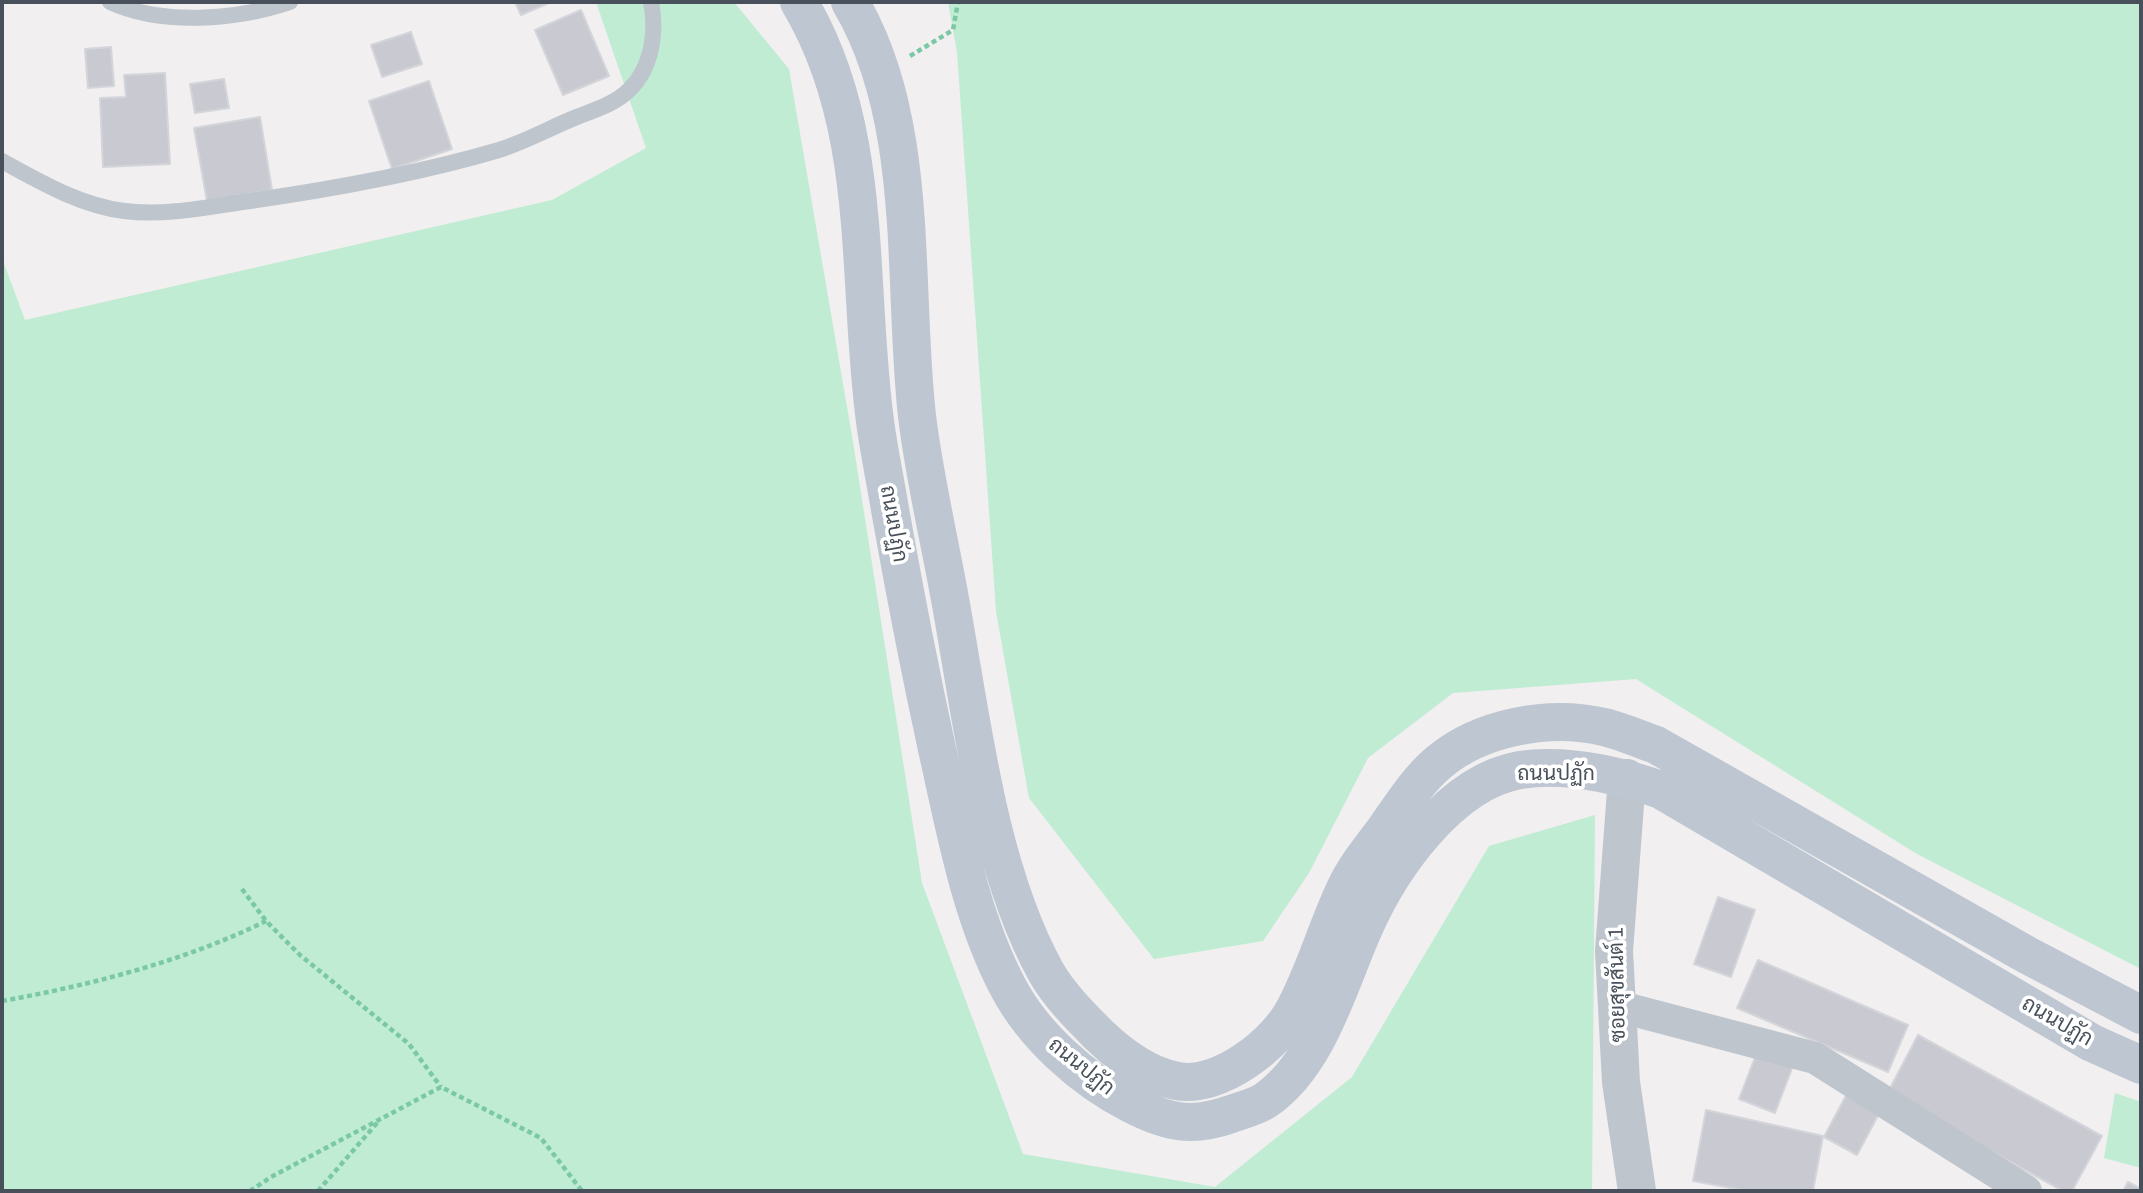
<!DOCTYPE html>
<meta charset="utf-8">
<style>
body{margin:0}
#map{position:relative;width:2143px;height:1193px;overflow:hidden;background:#f1efef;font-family:"Archivo Narrow",sans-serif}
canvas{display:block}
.frame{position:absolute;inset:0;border:4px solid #48515b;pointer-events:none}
</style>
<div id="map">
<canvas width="2143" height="1193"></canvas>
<div class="frame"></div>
</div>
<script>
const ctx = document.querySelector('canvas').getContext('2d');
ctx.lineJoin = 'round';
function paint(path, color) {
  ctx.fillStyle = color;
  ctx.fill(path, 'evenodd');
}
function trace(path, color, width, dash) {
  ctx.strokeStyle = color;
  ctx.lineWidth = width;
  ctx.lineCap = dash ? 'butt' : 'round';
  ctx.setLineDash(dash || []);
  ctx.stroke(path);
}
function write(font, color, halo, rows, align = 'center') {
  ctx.font = font + ' "Archivo Narrow",Sarabun,sans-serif';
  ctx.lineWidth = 7;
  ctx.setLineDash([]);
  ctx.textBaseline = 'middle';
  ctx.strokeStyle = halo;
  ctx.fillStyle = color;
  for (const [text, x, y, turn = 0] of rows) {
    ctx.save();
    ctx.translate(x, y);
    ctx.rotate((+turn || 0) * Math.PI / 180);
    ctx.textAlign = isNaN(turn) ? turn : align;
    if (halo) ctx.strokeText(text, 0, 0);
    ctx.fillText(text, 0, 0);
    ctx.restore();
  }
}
paint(new Path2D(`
 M596,2H734L789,69L853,442L922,883L1023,1154L1215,1187L1352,1077L1489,846L1595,815L1592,1191H2V258L25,320L552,200L646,148Z
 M948,2H2141V969L1917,854L1636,679L1453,693L1368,758L1309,873L1263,941L1154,959L1029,798L996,611L957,52Z
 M2115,1093L2141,1102V1168L2104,1158Z`), '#bfecd3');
const building = new Path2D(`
 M515,2H551L521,15Z
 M581,10L609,76L563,95L535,30Z
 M411,32L422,64L382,77L371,45Z
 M111,47L114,86L88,88L85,49Z
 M165,73L170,164L103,167L100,98L126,97L124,75Z
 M224,79L229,108L195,113L190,84Z
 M429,81L452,149L392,169L369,101Z
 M260,117L272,190L207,201L194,128Z
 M1718,897L1755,910L1731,977L1694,964Z
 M1758,960L1908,1025L1888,1072L1737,1008Z
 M1918,1035L2102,1136L2072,1191H2063L1887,1094Z
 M1759,1047L1795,1061L1775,1113L1739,1099Z
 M1850,1088L1883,1106L1857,1155L1824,1137Z
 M1706,1110L1823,1136L1813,1191H1747L1693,1181Z
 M2128,1182L2141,1189V1191H2123Z`);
paint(building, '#c9cad1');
trace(building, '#d3d5da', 2);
trace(new Path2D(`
 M910,56L953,30L958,2
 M242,889L266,921L300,955L409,1044L441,1087
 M2,1001C91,985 185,961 266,921
 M250,1191L271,1177L441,1087L541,1138L582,1191
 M318,1191L377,1123`), '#7ac8a6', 4.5, [5, 3.5]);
trace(new Path2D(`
 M110,2C162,26 237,20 290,2
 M2,161C41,182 79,205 124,211C166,216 208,207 250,201C333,189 418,174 499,150C524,142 548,129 572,119C591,111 614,105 629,90C652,68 657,32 651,2`), '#bec5cd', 16);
trace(new Path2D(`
 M1617,1006L1815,1058L2026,1191`), '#bec5cd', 32);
trace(new Path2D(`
 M1627,778L1614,951L1621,1082L1637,1191`), '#bec5cd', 38);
trace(new Path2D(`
 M799,2C875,129 856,279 875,421C879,452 886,484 891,515C905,594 920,671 937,749C955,829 970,915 1008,987C1033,1035 1083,1080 1131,1104C1168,1123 1192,1128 1231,1114C1242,1110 1256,1107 1266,1100C1319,1063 1339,984 1364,928C1391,867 1450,782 1520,770C1566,763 1618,775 1661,790L2092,1043L2141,1065
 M850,2C921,121 902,283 917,416C925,483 942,550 953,616C973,729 990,871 1046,972C1059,995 1080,1016 1099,1035C1121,1056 1146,1075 1177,1081C1219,1089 1277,1044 1295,1008C1315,970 1327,927 1345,889C1355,867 1372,847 1386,828C1402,805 1417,781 1438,763C1480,727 1550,714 1604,727C1621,731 1639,739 1656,745L2027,955L2141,1015`), '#bdc6d1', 38);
write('21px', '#48515b', '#fff', [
 ["ถนนปฏัก",893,524,80],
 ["ถนนปฏัก",1556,774],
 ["ซอยสุขสันต์ 1",1618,985,-91],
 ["ถนนปฏัก",2057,1022,30],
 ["ถนนปฏัก",1081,1067,39]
]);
</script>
